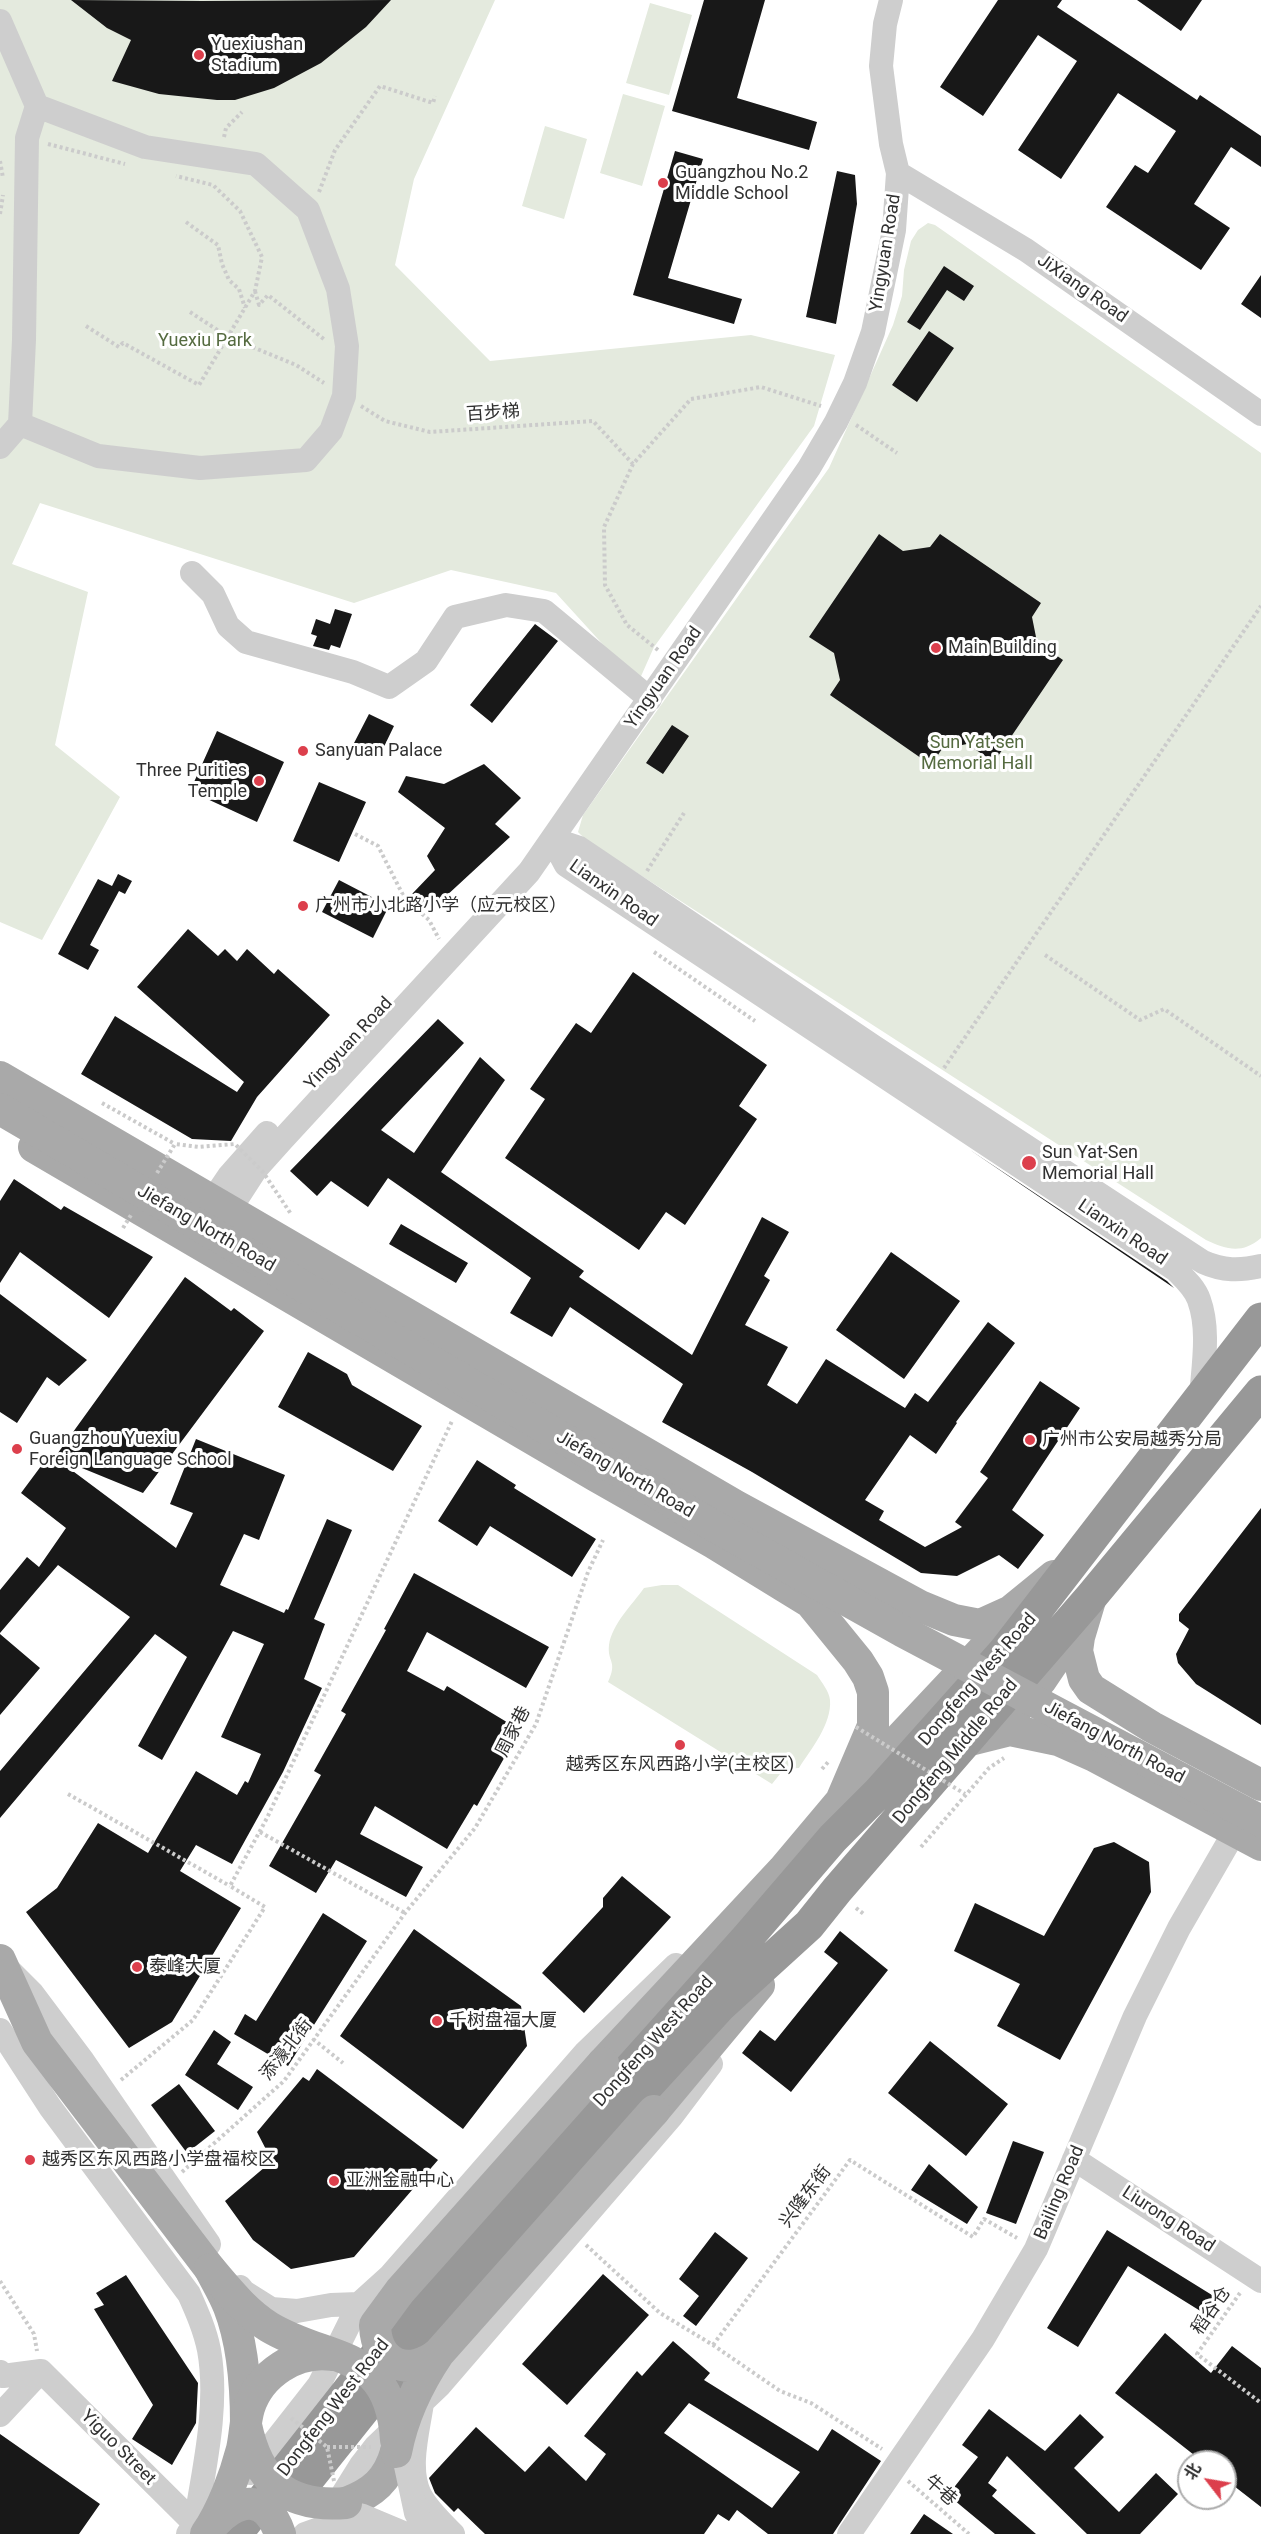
<!DOCTYPE html>
<meta charset="utf-8">
<style>
body{margin:0}
#map{position:relative;width:1261px;height:2534px;overflow:hidden;background:#fff;font-family:Roboto,"Noto Sans SC",sans-serif}
canvas{display:block}
.north{position:absolute;left:1177px;top:2450px;width:60px;height:60px;box-sizing:border-box;background:#fff;border:2px solid #adadad;border-radius:50%;rotate:301deg;font-size:16px;font-weight:700;line-height:24px;text-align:center;color:#313131}
.north::after{content:'';display:block;margin:auto;width:21px;height:27px;background:#dc3f4c;clip-path:polygon(50% 0,100% 100%,50% 72%,0 100%)}
</style>
<div id="map">
<canvas width="1261" height="2534"></canvas>
<div class="north">北</div>
</div>
<script>
const ctx = document.querySelector('canvas').getContext('2d');
ctx.lineJoin = 'round';
function paint(path, color) {
  ctx.fillStyle = color;
  ctx.fill(path, 'evenodd');
}
function trace(path, color, width, dash) {
  ctx.strokeStyle = color;
  ctx.lineWidth = width;
  ctx.lineCap = dash ? 'butt' : 'round';
  ctx.setLineDash(dash || []);
  ctx.stroke(path);
}
function write(font, color, halo, rows, align = 'center') {
  ctx.font = font + ' Roboto,"Noto Sans SC",sans-serif';
  ctx.lineWidth = 6;
  ctx.setLineDash([]);
  ctx.textBaseline = 'middle';
  ctx.strokeStyle = halo;
  ctx.fillStyle = color;
  for (const [text, x, y, turn = 0] of rows) {
    ctx.save();
    ctx.translate(x, y);
    ctx.rotate((+turn || 0) * Math.PI / 180);
    ctx.textAlign = isNaN(turn) ? turn : align;
    if (halo) ctx.strokeText(text, 0, 0);
    ctx.fillText(text, 0, 0);
    ctx.restore();
  }
}
paint(new Path2D(`
 M0,0H495L414,179L395,265L490,361L751,335L835,355L814,426L654,647L638,683L556,593L451,570L354,603L40,503L12,564L88,592L55,745L120,797L42,940L0,922Z
 M650,3L692,15L669,95L626,83Z
 M623,94L665,106L642,186L600,173Z
 M545,126L587,139L564,219L522,206Z
 M928,223L935,225L1261,453V1238C1242,1254 1227,1250 1206,1240L586,840L578,832L583,815L829,468L893,325L902,296L904,270L911,241L918,230Z
 M662,1585H678L817,1675C822,1683 829,1691 830,1700C832,1724 811,1749 799,1768L784,1769L772,1784L608,1682C618,1661 607,1662 609,1645C612,1624 632,1605 644,1588Z`), '#e4eade');
paint(new Path2D(`
 M71,0L203,1L391,0L366,27L321,63L274,88L235,100H217L159,94L112,81L131,40L107,28Z
 M704,0H765L737,98L817,122L809,150L672,111Z
 M998,0H1062L1057,7L1197,100L1200,95L1261,136V167L1231,147L1194,204L1230,228L1201,270L1106,207L1135,165L1148,173L1176,131L1118,93L1061,179L1018,150L1077,61L1038,35L983,116L940,87Z
 M1137,0H1202L1181,31Z
 M675,151L703,159L668,278L742,299L734,324L633,295Z
 M837,171L855,175L857,204L836,324L806,317Z
 M944,266L974,286L964,301L947,290L920,330L907,322Z
 M1261,275V318L1241,304Z
 M929,331L954,348L917,402L892,385Z
 M879,534L903,551L930,547L940,534L1041,603L1032,617L1037,642L1063,660L994,762L967,744L942,749L931,765L830,695L840,680L834,653L809,637Z
 M335,609L352,614L340,648L331,645L329,650L313,646L317,636L311,634L316,619L330,624Z
 M535,624L558,641L492,723L470,705Z
 M369,714L394,726L379,757L353,745Z
 M672,725L689,736L663,774L646,763Z
 M217,731L284,762L257,822L190,791Z
 M484,764L521,798L495,824L510,837L431,910L412,894L435,870L427,856L445,828L398,792L406,776L444,784Z
 M319,782L366,802L339,862L293,841Z
 M118,874L132,881L125,894L119,891L90,945L99,950L88,970L58,954L98,879L112,886Z
 M339,880L389,906L373,938L322,912Z
 M188,929L218,956L225,949L237,961L247,949L274,974L278,969L330,1015L257,1097L231,1141L192,1139L81,1074L115,1016L237,1092L244,1082L137,987Z
 M633,972L767,1065L739,1106L757,1119L685,1225L666,1212L639,1250L505,1158L545,1099L530,1089L576,1023L591,1033Z
 M438,1019L464,1043L381,1130L414,1153L480,1057L505,1080L441,1172L584,1271L579,1277L692,1355L762,1217L789,1232L764,1276L770,1280L745,1325L788,1347L767,1385L797,1404L826,1359L905,1408L915,1393L928,1402L988,1322L1015,1343L956,1422L957,1423L936,1454L910,1435L865,1500L884,1511L879,1520L925,1547L962,1527L955,1522L988,1478L980,1472L1040,1381L1080,1408L1012,1510L1044,1535L1018,1569L999,1555L957,1576L921,1573L752,1472L662,1422L683,1384L570,1307L552,1337L510,1313L531,1278L388,1178L368,1207L331,1181L317,1196L290,1171Z
 M970,1150L1167,1281L1174,1288Z
 M14,1179L61,1210L64,1206L153,1257L109,1318L20,1252L0,1283V1201Z
 M401,1224L468,1263L456,1283L389,1244Z
 M891,1252L960,1301L904,1379L836,1330Z
 M185,1277L231,1311L234,1308L264,1331L143,1493L55,1457Z
 M0,1294L87,1360L59,1386L47,1377L17,1423L0,1412Z
 M308,1352L347,1374L352,1385L422,1426L393,1471L278,1407Z
 M196,1439L285,1475L259,1540L244,1534L220,1585L284,1613L286,1609L288,1610L327,1519L352,1530L314,1619L325,1624L304,1679L322,1688L283,1772L232,1864L196,1845L180,1871L241,1908L172,2022L129,2048L26,1912L57,1888L98,1823L148,1853L196,1771L237,1795L245,1781L248,1783L261,1754L221,1737L264,1644L233,1631L162,1760L138,1746L187,1657L155,1634L0,1818V1771L130,1617L58,1565L0,1633V1590L27,1557L39,1567L66,1528L21,1493L50,1454L176,1548L193,1513L170,1504Z
 M477,1460L516,1485L514,1488L596,1539L572,1577L490,1526L477,1546L438,1521Z
 M1261,1508V1725L1196,1684L1178,1663L1176,1654L1189,1629L1179,1621V1614Z
 M414,1573L549,1647L526,1688L427,1632L407,1671L444,1691L447,1686L520,1730L477,1806L474,1804L447,1849L375,1806L360,1834L423,1867L406,1897L336,1860L316,1893L269,1866L321,1775L314,1771L346,1714L341,1711L386,1630L384,1629Z
 M0,1634L40,1668L0,1715Z
 M1114,1842L1149,1862L1151,1892L1060,2060L997,2026L1020,1984L954,1951L975,1903L1044,1936L1094,1848Z
 M622,1876L671,1917L584,2013L542,1973L603,1907V1898Z
 M323,1913L367,1941L288,2066L234,2034L245,2014L256,2021Z
 M414,1929L521,2006L527,2046L463,2129L340,2036Z
 M840,1931L888,1970L791,2092L742,2053L760,2030L775,2041L838,1963L824,1952Z
 M214,2030L231,2042L217,2064L253,2087L238,2110L185,2075Z
 M930,2041L1008,2104L966,2156L888,2093Z
 M317,2069L438,2160L354,2257L291,2269L253,2240L225,2201L272,2161L257,2132L303,2077L309,2081Z
 M179,2084L215,2131L187,2153L151,2105Z
 M1013,2141L1044,2152L1016,2224L986,2213Z
 M929,2164L978,2207L967,2224L911,2190Z
 M1107,2230L1220,2300L1210,2317L1128,2266L1078,2347L1047,2328Z
 M715,2232L748,2258L696,2326L683,2316L699,2296L679,2279Z
 M603,2274L649,2315L567,2405L522,2364Z
 M126,2275L198,2383L196,2423L172,2465L132,2439L153,2405L94,2309L104,2305L96,2293Z
 M1165,2333L1211,2373L1232,2346L1261,2368V2507L1225,2479V2462H1203L1115,2393Z
 M673,2341L710,2373L704,2380L818,2451L832,2429L881,2461L833,2534H768L737,2510L729,2521L718,2514L704,2534H485L458,2508L454,2512L435,2493L429,2478L476,2427L525,2472L549,2446L586,2481L606,2454L584,2436L637,2371L642,2376ZM689,2403L800,2472L772,2508L664,2433Z
 M989,2409L1045,2451L1080,2414L1104,2437L1074,2468L1119,2512L1156,2473L1178,2494L1140,2534H1087L1007,2456L988,2483L997,2490L992,2496L1036,2534H995L948,2495L978,2457L962,2445Z
 M0,2434L100,2504L79,2534H0Z
 M924,2514L953,2534H910Z`), '#181818');
trace(new Path2D(`
 M224,137L226,128L242,112
 M48,144L125,164
 M0,161L3,178
 M319,192L335,150L380,86L433,103L435,96
 M0,214L3,195
 M186,222L218,245L222,264L229,280L239,289L245,308
 M255,291L259,305L268,295L325,340
 M190,312L228,337L296,365L324,383
 M86,326L119,347L123,343L199,385L255,291L262,257L240,211L213,185L176,176
 M361,406L385,421L430,432L593,421L633,464
 M856,425L897,453
 M658,650L627,625L605,585L604,527L633,464L691,399L761,387L821,406
 M355,834L378,846L405,899L429,920L439,939
 M647,871L684,813
 M654,952L755,1021
 M1045,955L1140,1020L1164,1009L1261,1076
 M944,1068L1261,606
 M102,1103L175,1144
 M822,1769L829,1761
 M68,1794L230,1886
 M260,1832L405,1913
 M921,1847L989,1768L1004,1758
 M856,1908L865,1915
 M313,2039L343,2063
 M121,2080L193,2020L265,1907L230,1886L267,1818L452,1421
 M182,2172L284,2081L405,1913L475,1828L536,1724L588,1572L603,1540
 M586,2245L660,2313L713,2345L780,2391L811,2403L882,2449
 M0,2281L34,2334L37,2351
 M1240,2293L1197,2354L1261,2403
 M713,2345L850,2160L973,2237L984,2219L1017,2238
 M908,2481L969,2534`), '#cbcbcb', 4, [3, 3]);
trace(new Path2D(`
 M0,21L37,106L145,147L256,164L308,210L338,289L347,346L344,396L331,431L306,460L200,468L98,456L20,424
 M898,173L1026,250L1261,414
 M0,447L20,424L24,340L27,138L37,106
 M192,573L213,594L228,626L246,642L353,672L389,687L426,661L455,617L506,605L544,611L650,699
 M552,839L566,865L1176,1270C1185,1279 1195,1288 1199,1300C1210,1330 1203,1367 1201,1398
 M552,839L579,848L874,1047L1203,1262C1223,1271 1240,1271 1261,1266
 M212,1201L229,1176L267,1133
 M221,1223L256,1169L282,1140L529,872L809,468L836,422L855,383L873,332L894,230L898,173L891,144L881,66L885,24L891,0
 M11,1972L32,1993L83,2061L209,2244
 M0,2030L50,2107L189,2294C197,2312 205,2330 209,2350C219,2405 204,2469 195,2524
 M1074,2159L1261,2281
 M240,2287L244,2292L271,2309L297,2311L331,2305L359,2304
 M41,2371L195,2524
 M0,2372L3,2376L41,2371
 M422,2403C418,2431 407,2469 420,2495C428,2510 441,2522 453,2534
 M0,2415L41,2371
 M250,2473L319,2385L359,2304L390,2276L585,2053L676,1965
 M331,2513L361,2465L375,2447L440,2385L671,2117L711,2064
 M188,2534L195,2524L214,2508
 M329,2534L346,2531L368,2534
 M849,2534L983,2339L1036,2249L1135,2016L1179,1928L1235,1831`), '#cecece', 24);
trace(new Path2D(`
 M0,1077L736,1506L920,1606L954,1620L980,1625L1011,1611L1054,1576
 M34,1147L596,1476L714,1543L810,1602L858,1661L868,1677L873,1692V1726L841,1801L833,1838
 M1091,1597L1079,1637L1077,1651L1084,1679L1091,1689L1152,1727L1261,1785
 M1009,1718L1041,1680L1066,1643
 M966,1741L1010,1730L1058,1740L1094,1756L1261,1845
 M0,1960L37,2042L210,2269C216,2281 224,2294 229,2307C243,2343 246,2386 246,2424
 M603,2063L783,1870L841,1801L1015,1616
 M654,2111L759,1985
 M346,2503C373,2493 388,2480 396,2452`), '#a9a9a9', 32);
trace(new Path2D(`
 M296,2494L416,2344L577,2162L720,2006L809,1925L837,1890L1091,1597L1261,1392
 M236,2534L397,2329L748,1937L833,1838L879,1792L1004,1652L1261,1319`), '#989898', 33);
trace(new Path2D(`
 M157,1173L175,1144L199,1147L235,1144L263,1172L291,1214
 M123,1228L131,1215
 M856,1727L965,1794
 M291,2418L327,2447L334,2481
 M327,2447H371`), '#cbcbcb', 4, [3, 3]);
trace(new Path2D(`
 M399,2433L416,2513L427,2534
 M325,2507L363,2516L406,2534
 M305,2534L333,2524L360,2520`), '#cecece', 24);
trace(new Path2D(`
 M0,1109L684,1509L902,1631L1261,1821
 M210,2269C228,2290 245,2312 269,2327C331,2364 390,2347 396,2440
 M439,2353C409,2378 376,2365 375,2325L400,2291L603,2063
 M246,2425C258,2481 286,2508 346,2503
 M396,2452C403,2415 418,2384 439,2353L654,2111
 M212,2526C236,2498 266,2492 280,2534
 M206,2534C222,2511 235,2476 242,2449C245,2436 245,2421 249,2408C260,2374 296,2350 332,2355`), '#a9a9a9', 32);
for (const [x, y, r, color] of [
 [199,55,6,"#dc3f4c"],
 [663,183,6,"#dc3f4c"],
 [936,648,6,"#dc3f4c"],
 [303,751,6,"#dc3f4c"],
 [259,781,6,"#dc3f4c"],
 [303,906,6,"#dc3f4c"],
 [1029,1163,8,"#dc3f4c"],
 [1030,1440,6,"#dc3f4c"],
 [17,1449,6,"#dc3f4c"],
 [680,1745,6,"#dc3f4c"],
 [137,1967,6,"#dc3f4c"],
 [437,2021,6,"#dc3f4c"],
 [30,2160,6,"#dc3f4c"],
 [334,2181,6,"#dc3f4c"]
]) {
  const dot = new Path2D();
  dot.arc(x, y, r, 0, 2 * Math.PI);
  ctx.fillStyle = color;
  ctx.fill(dot);
  trace(dot, '#fff', 2);
}
write('18px', '#313131', '#fff', [
 ["Yuexiushan",211,45],
 ["Stadium",211,66],
 ["Guangzhou No.2",675,173],
 ["Middle School",675,194],
 ["Main Building",948,648],
 ["Sanyuan Palace",315,751],
 ["Three Purities",247,771,"right"],
 ["Temple",247,792,"right"],
 ["广州市小北路小学（应元校区）",315,906],
 ["Sun Yat-Sen",1042,1153],
 ["Memorial Hall",1042,1174],
 ["Guangzhou Yuexiu",29,1439],
 ["Foreign Language School",29,1460],
 ["广州市公安局越秀分局",1042,1440],
 ["越秀区东风西路小学(主校区)",680,1765,"center"],
 ["泰峰大厦",149,1967],
 ["千树盘福大厦",449,2021],
 ["越秀区东风西路小学盘福校区",42,2160],
 ["亚洲金融中心",346,2181]
], 'left');
write('18px', '#313131', '#fff', [
 ["Yingyuan Road",886,253,-81],
 ["JiXiang Road",1082,289,35],
 ["百步梯",493,414,-4],
 ["Yingyuan Road",664,678,-55],
 ["Lianxin Road",613,894,35],
 ["Yingyuan Road",349,1044,-47],
 ["Jiefang North Road",206,1229,30],
 ["Lianxin Road",1122,1233,34],
 ["Jiefang North Road",625,1475,30],
 ["Dongfeng West Road",978,1680,-49],
 ["周家巷",514,1732,-63],
 ["Jiefang North Road",1114,1743,28],
 ["Dongfeng Middle Road",956,1752,-50],
 ["Dongfeng West Road",654,2042,-48],
 ["添濠北街",287,2050,-52],
 ["Bailing Road",1060,2193,-67],
 ["兴隆东街",806,2197,-53],
 ["Liurong Road",1168,2220,33],
 ["稻谷仓",1212,2311,-55],
 ["Dongfeng West Road",334,2408,-52],
 ["Yiguo Street",118,2448,45],
 ["牛巷",940,2491,41]
]);
write('18px', '#556b40', '#fff', [
 ["Yuexiu Park",205,341],
 ["Sun Yat-sen",977,743],
 ["Memorial Hall",977,764]
]);
</script>
